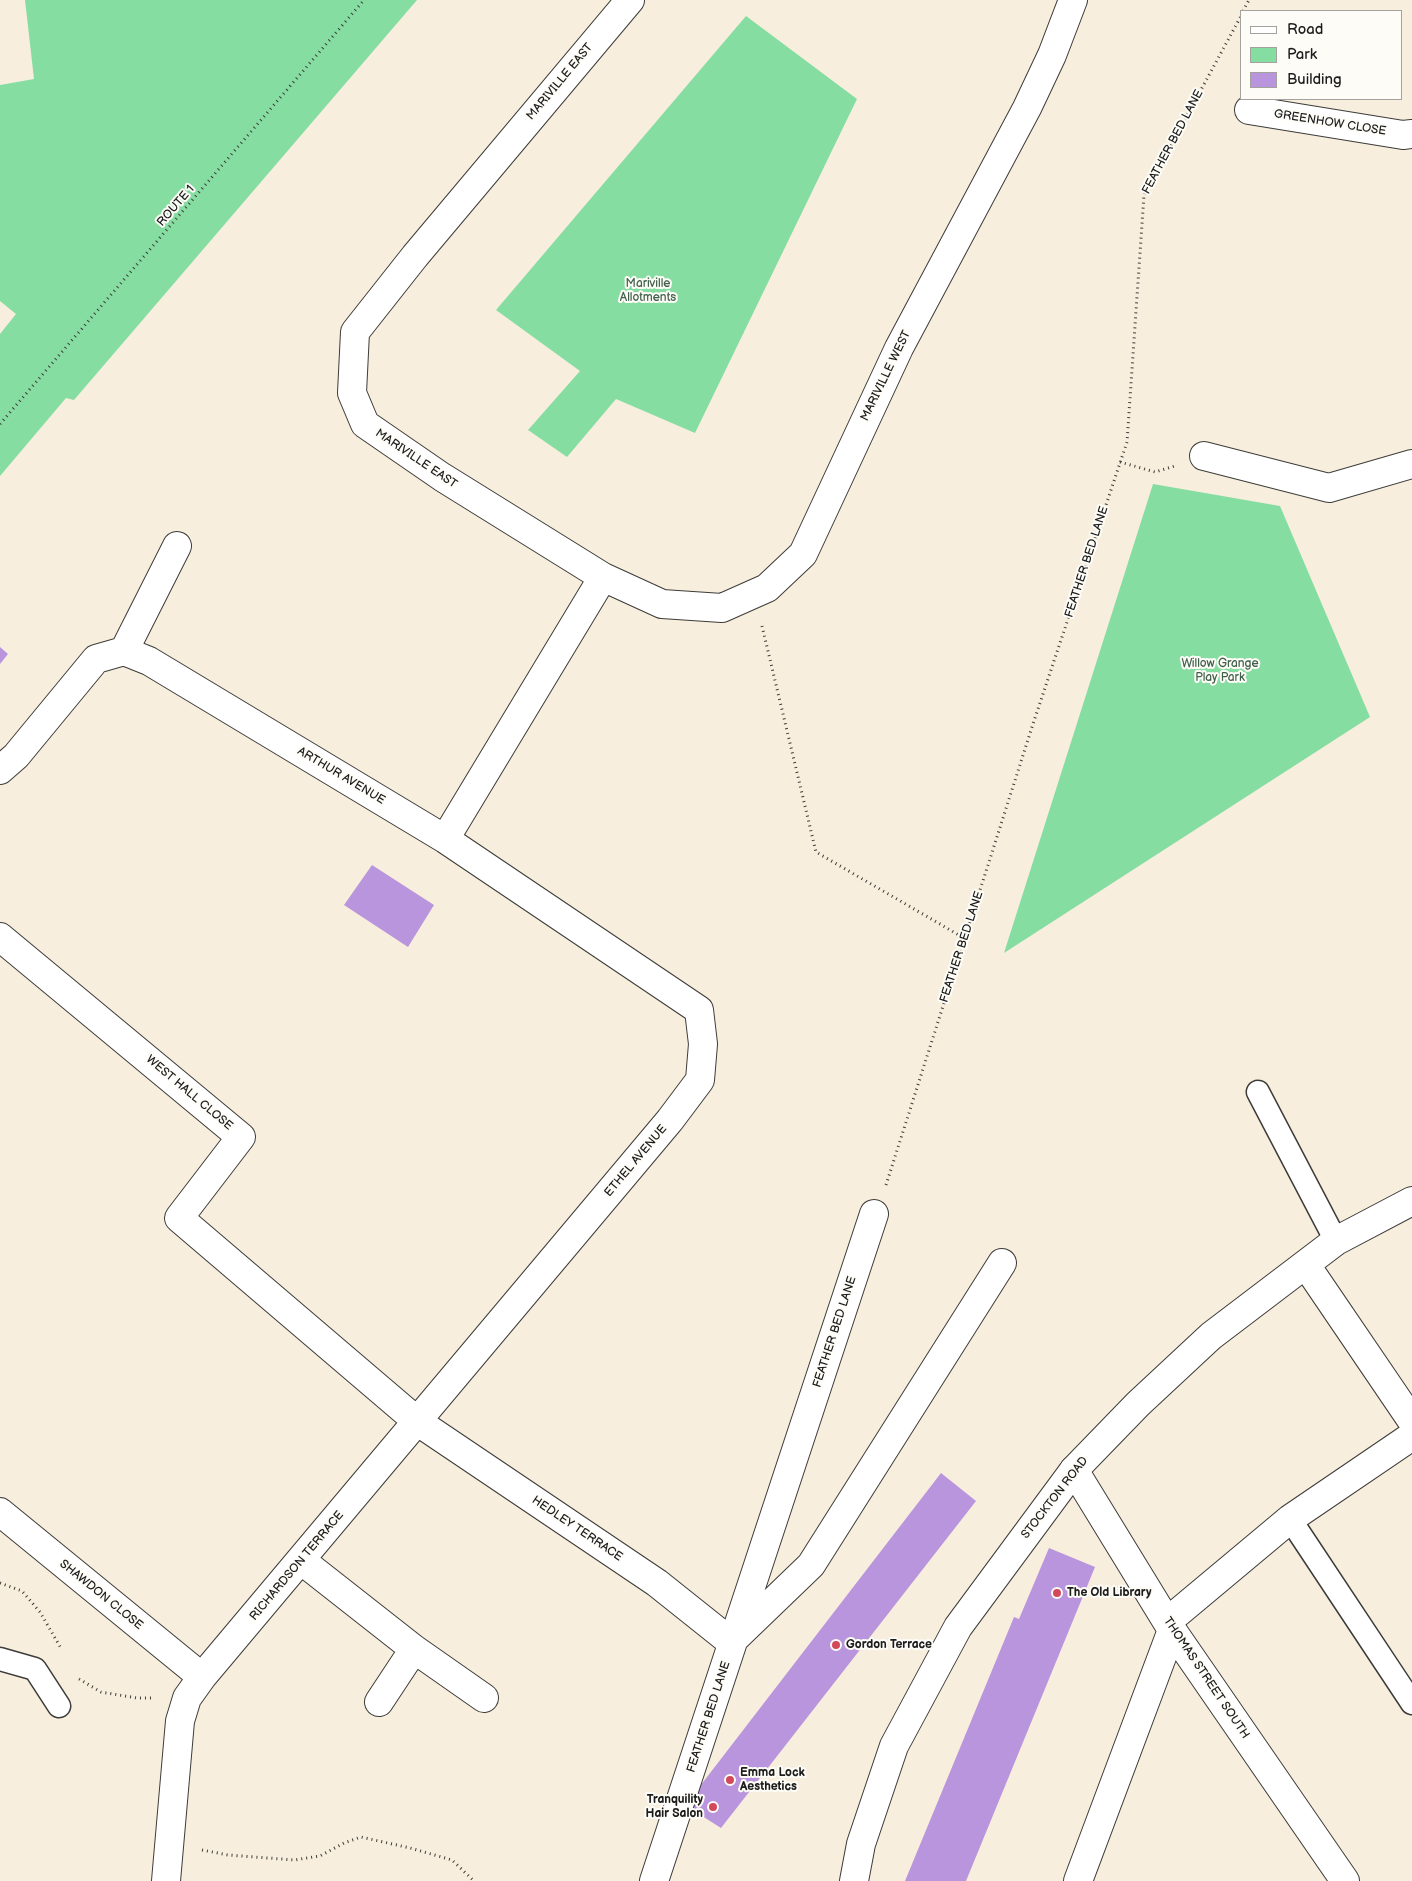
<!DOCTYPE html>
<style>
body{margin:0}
#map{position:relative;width:1412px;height:1881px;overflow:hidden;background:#f7eedd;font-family:"Balsamiq Sans",sans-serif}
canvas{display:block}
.legend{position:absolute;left:1240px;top:10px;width:162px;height:90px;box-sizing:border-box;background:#fdfcf7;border:1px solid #a3a29f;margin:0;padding:6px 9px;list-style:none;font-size:15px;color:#1c1c1c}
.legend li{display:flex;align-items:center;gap:10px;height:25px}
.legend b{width:25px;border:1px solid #a3a29f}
</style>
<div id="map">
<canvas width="1412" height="1881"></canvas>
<ul class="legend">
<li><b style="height:6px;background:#fff"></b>Road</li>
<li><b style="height:14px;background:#86dda2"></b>Park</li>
<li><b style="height:14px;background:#b995dd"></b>Building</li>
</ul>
</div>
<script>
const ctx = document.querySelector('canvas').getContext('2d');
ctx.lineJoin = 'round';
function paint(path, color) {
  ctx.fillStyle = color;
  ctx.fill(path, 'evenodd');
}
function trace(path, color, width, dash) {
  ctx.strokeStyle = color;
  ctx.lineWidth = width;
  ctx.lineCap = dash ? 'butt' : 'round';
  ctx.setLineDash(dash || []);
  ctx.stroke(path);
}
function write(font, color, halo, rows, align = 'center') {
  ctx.font = font + ' "Balsamiq Sans",sans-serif';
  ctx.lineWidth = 4;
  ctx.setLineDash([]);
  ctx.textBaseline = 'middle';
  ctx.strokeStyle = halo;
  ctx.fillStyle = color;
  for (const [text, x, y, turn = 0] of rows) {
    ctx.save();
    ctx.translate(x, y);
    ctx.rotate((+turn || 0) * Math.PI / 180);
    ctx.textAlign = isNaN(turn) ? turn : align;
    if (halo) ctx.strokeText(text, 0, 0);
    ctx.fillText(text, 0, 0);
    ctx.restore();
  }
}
paint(new Path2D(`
 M25,0H417L74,400L66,398L0,476V334L16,314L0,301V85L34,79Z
 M746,16L857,99L695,433L616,399L567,457L528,430L580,371L496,310Z
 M1153,484L1280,506L1370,717L1004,953Z`), '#86dda2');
paint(new Path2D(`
 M0,647L8,654L0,664Z
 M372,865L434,905L408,947L344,905Z
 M941,1473L976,1501L721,1828L691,1809L697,1790Z
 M1049,1548L1095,1567L966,1881H905L1014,1617L1019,1619Z`), '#b995dd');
const service = new Path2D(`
 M1258,1092L1336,1241
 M1290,1519L1412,1703
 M0,1659L35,1669L59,1706`);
const minor = new Path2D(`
 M1249,110L1403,135L1412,134
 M1204,456L1329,488L1412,464
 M603,577L662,604L722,608L767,588L803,554L899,348L1027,108L1052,55L1073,0
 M124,651L177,546
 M0,770L16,756L96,659L124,651L149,661L445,839L699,1010L703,1044L700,1080L670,1120L202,1677L187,1698L180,1721L166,1881
 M445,839L603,577L442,477L365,424L352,393L355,332L415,256L630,0
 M0,937L241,1137L179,1218L418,1422L657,1583L731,1642L811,1565L1002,1263
 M1306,1265L1412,1421
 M1074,1470L1172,1630L1345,1881
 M0,1512L202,1677
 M302,1561L414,1649L484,1698
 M1168,1621L1290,1519L1412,1436
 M379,1702L414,1649
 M654,1881L874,1214
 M1078,1881L1172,1630`);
const secondary = new Path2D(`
 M854,1881L861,1844L894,1746L958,1627L1074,1470L1138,1404L1211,1336L1336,1241L1412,1201`);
trace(service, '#3d3c39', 25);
trace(minor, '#3d3c39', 30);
trace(secondary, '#3d3c39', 30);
trace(new Path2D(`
 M1243,11L1249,0
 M0,424L364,0
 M1120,462L1155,472L1175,466
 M762,626L816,852L964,938
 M886,1185L1032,727L1127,442L1144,195L1241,16
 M0,1583L22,1591L40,1612L62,1650
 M79,1679L101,1692L137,1698H154
 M202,1850L228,1855L294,1860L320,1856L344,1843L361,1837L410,1848L452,1860L474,1881`), '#3d3c39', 3, [1, 4]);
trace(service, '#fff', 22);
trace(minor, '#fff', 28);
trace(secondary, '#fff', 28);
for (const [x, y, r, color] of [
 [1057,1593,5,"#d1495b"],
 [836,1645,5,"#d1495b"],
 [730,1780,5,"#d1495b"],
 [713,1807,5,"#d1495b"]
]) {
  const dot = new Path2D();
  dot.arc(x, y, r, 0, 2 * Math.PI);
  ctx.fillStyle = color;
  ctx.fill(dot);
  trace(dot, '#fdfcf7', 2);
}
write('12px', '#1c1c1c', '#fdfcf7', [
 ["MARIVILLE EAST",560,82,-50],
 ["GREENHOW CLOSE",1330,123,9],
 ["FEATHER BED LANE",1173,142,-62],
 ["ROUTE 1",176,206,-49],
 ["MARIVILLE WEST",886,376,-64],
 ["MARIVILLE EAST",416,459,34],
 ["FEATHER BED LANE",1087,562,-72],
 ["ARTHUR AVENUE",341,776,31],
 ["FEATHER BED LANE",962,947,-72],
 ["WEST HALL CLOSE",189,1093,40],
 ["ETHEL AVENUE",636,1161,-50],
 ["FEATHER BED LANE",835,1332,-72],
 ["STOCKTON ROAD",1055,1498,-52],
 ["HEDLEY TERRACE",577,1529,34],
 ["RICHARDSON TERRACE",297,1566,-50],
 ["SHAWDON CLOSE",101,1595,39],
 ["THOMAS STREET SOUTH",1206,1678,56],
 ["FEATHER BED LANE",709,1717,-72]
]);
write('12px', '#41604b', '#fdfcf7', [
 ["Mariville",648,284],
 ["Allotments",648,298],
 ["Willow Grange",1220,664],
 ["Play Park",1220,678]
]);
write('bold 12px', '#1c1c1c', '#fdfcf7', [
 ["The Old Library",1067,1593],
 ["Gordon Terrace",846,1645],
 ["Emma Lock",740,1773],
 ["Aesthetics",740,1787],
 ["Tranquility",703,1800,"right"],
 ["Hair Salon",703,1814,"right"]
], 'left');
</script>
